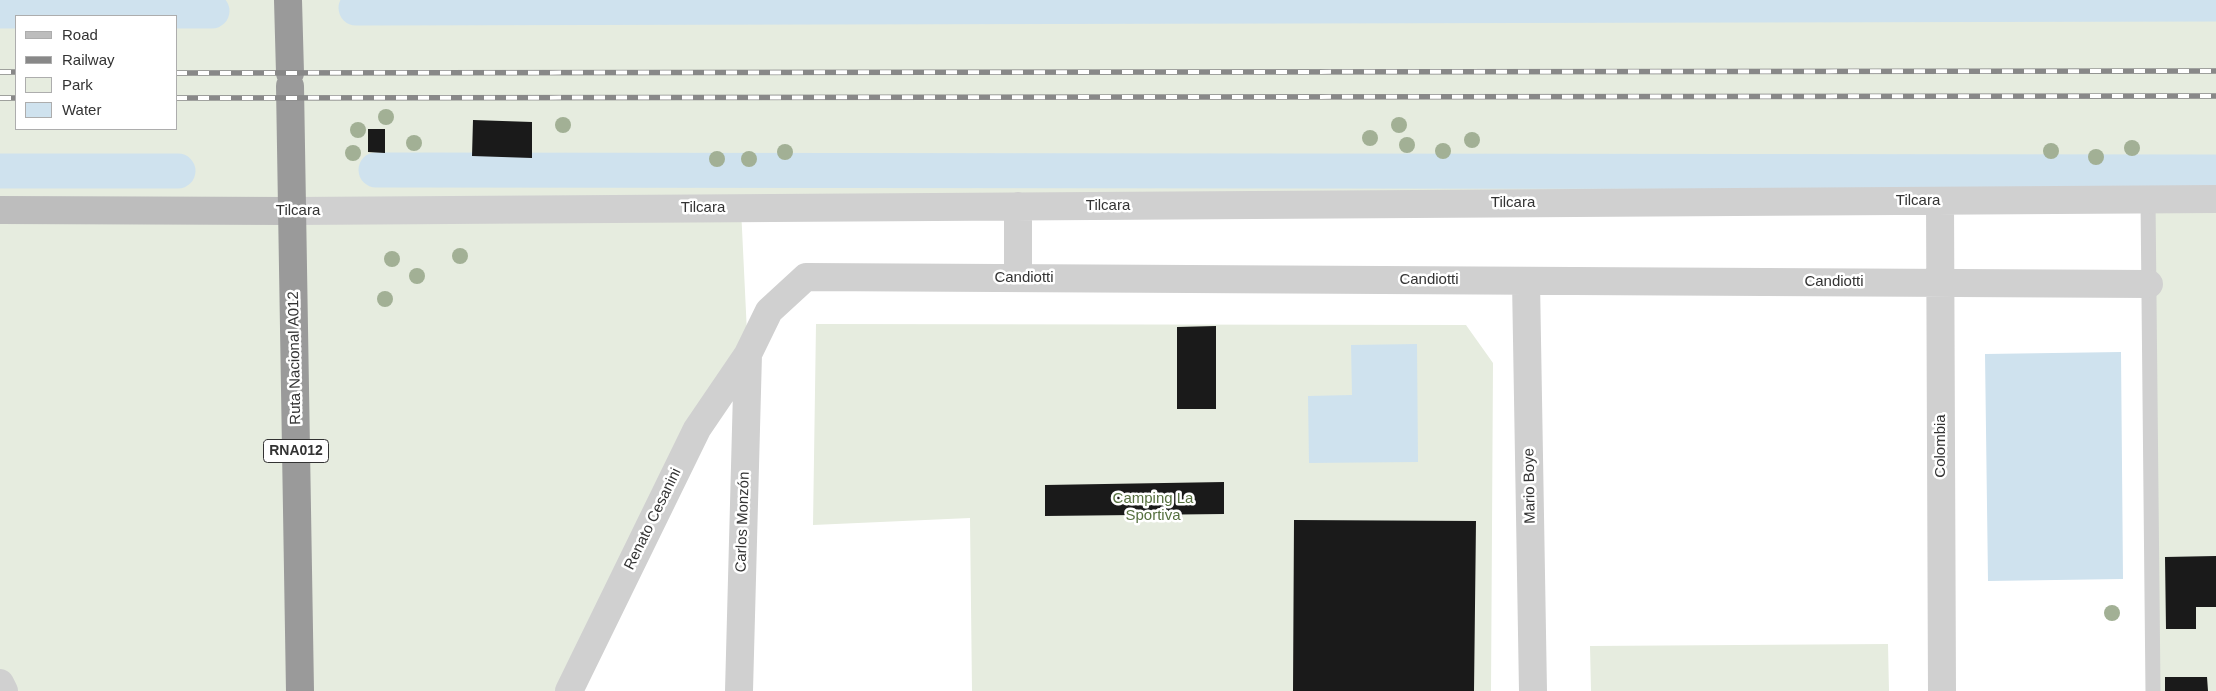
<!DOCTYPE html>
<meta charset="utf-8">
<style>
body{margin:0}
#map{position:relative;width:2216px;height:691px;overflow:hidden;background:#fff;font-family:Arial,sans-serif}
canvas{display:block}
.legend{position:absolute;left:15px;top:15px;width:162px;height:115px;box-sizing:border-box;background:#fff;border:1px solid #adadad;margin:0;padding:6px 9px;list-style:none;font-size:15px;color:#333}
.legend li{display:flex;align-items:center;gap:10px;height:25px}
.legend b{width:25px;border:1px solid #adadad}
</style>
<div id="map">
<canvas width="2216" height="691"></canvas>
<ul class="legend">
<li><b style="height:6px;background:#bdbdbd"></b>Road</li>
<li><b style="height:6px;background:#888"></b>Railway</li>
<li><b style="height:14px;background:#e6ecdf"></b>Park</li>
<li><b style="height:14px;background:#cfe2ee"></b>Water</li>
</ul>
</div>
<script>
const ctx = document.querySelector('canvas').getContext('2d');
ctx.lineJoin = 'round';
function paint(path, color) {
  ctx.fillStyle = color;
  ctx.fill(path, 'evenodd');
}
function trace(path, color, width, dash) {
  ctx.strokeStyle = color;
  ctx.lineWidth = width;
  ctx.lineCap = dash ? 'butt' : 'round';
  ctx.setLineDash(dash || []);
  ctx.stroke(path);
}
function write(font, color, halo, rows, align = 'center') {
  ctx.font = font + ' Arial,sans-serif';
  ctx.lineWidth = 5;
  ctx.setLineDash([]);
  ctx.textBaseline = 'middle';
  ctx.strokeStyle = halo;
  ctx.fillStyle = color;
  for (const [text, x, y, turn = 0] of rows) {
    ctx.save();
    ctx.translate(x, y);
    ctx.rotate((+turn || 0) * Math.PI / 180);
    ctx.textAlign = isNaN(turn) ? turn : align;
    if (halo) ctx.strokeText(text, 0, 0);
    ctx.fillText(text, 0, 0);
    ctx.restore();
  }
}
paint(new Path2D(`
 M0,0H2216V691H2153L2148,200L741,208L748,354L569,691H4L0,683ZM16,16H176V129H16Z
 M816,324L1466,325L1493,363L1491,691H972L970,518L813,525Z
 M1888,644L1889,691H1591L1590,646Z`), '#e6ecdf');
paint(new Path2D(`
 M1417,344L1418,462L1309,463L1308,396L1352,395L1351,345Z
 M2121,352L2123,579L1988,581L1985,354Z`), '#cfe2ee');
trace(new Path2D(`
 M356,8L2216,4
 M0,11H212
 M376,170L2216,172
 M0,171H178`), '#cfe2ee', 35);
paint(new Path2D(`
 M473,120L532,122V158L472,156Z
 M368,129H385V153L368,152Z
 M1216,326V409H1177V327Z
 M1224,482V514L1045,516V485Z
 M1294,520L1476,521L1474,691H1293Z
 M2216,556V607H2196V629H2166L2165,557Z
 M2165,677H2207L2208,691H2165Z`), '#1a1a1a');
trace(new Path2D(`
 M2148,199L2153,691`), '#d0d0d0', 15);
trace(new Path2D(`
 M1940,201L1942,691
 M292,211L2216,199
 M1018,278V206
 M1526,281L1533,691
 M0,683L4,691
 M569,691L697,429L748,354L769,311L806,277L2149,284
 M739,691L748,354`), '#d0d0d0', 28);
trace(new Path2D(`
 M0,210L292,211`), '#bdbdbd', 28);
trace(new Path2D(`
 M288,0L290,73
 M290,86L300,691`), '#9a9a9a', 28);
const rail = new Path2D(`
 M0,72H16
 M176,73L2216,71
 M0,98H16
 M176,98L2216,96`);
trace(rail, '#888', 5.5);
trace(rail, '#fff', 4, [11]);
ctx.fillStyle = '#a2b095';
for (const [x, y] of [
 [386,117],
 [563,125],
 [1399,125],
 [358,130],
 [1370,138],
 [1472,140],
 [414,143],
 [1407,145],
 [2132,148],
 [1443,151],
 [2051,151],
 [785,152],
 [353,153],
 [2096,157],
 [717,159],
 [749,159],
 [460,256],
 [392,259],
 [417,276],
 [385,299],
 [2112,613]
]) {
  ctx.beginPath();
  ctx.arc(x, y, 8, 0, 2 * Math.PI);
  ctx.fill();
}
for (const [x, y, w] of [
 [296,451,65]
]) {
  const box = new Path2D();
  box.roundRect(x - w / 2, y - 11.5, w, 23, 4);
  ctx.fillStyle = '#fff';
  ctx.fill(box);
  trace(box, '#333', 1);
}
write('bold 14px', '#333', null, [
 ["RNA012",296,451]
]);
write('15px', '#333', '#fff', [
 ["Tilcara",1918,201],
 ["Tilcara",1513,203],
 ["Tilcara",1108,206],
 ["Tilcara",703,208],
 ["Tilcara",298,211],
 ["Candiotti",1024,278],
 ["Candiotti",1429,280],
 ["Candiotti",1834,282],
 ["Ruta Nacional A012",295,358,-91],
 ["Colombia",1941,446,-90],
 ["Mario Boye",1530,486,-91],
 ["Renato Cesanini",653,519,-64],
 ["Carlos Monzón",743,522,-88]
]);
write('15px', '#56703f', '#fff', [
 ["Camping La",1153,499],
 ["Sportiva",1153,516]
]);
</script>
